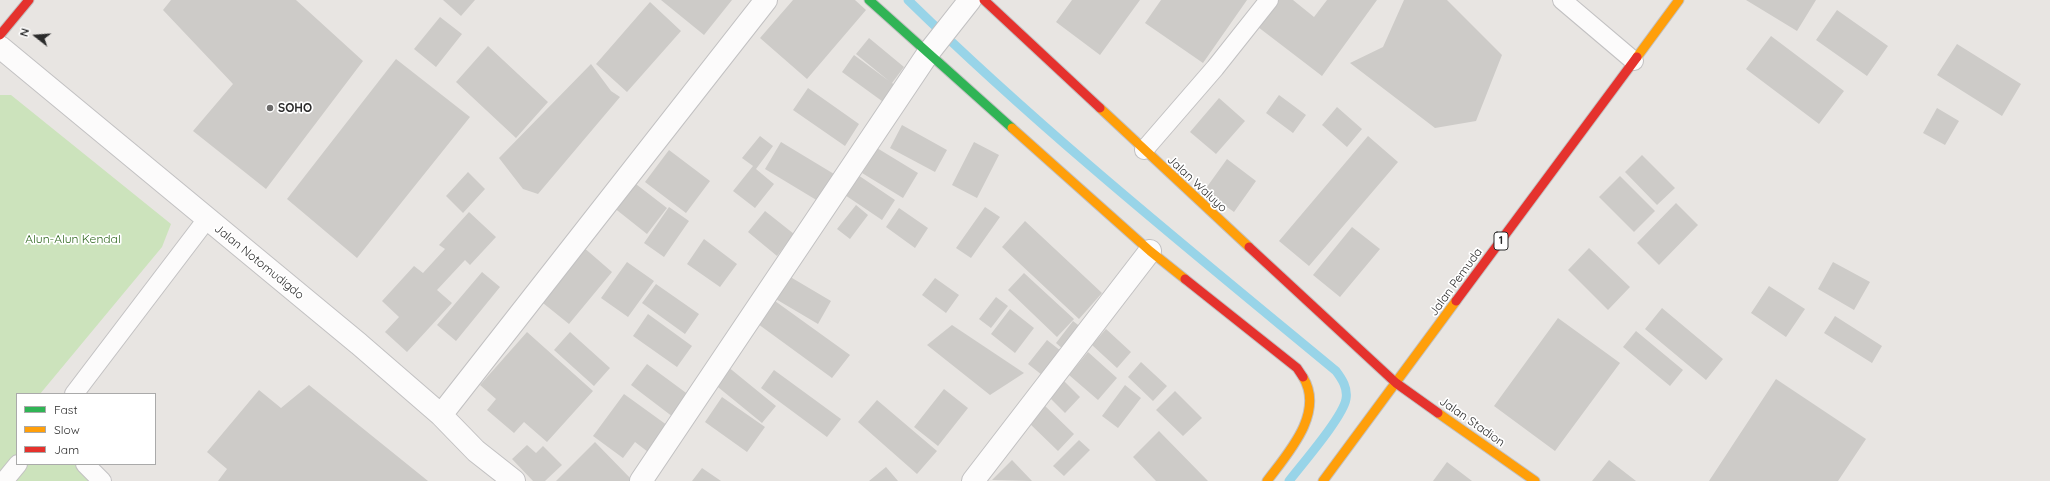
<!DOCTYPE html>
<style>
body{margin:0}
#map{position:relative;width:2050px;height:481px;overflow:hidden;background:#e8e5e2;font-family:Quicksand,sans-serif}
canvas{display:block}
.legend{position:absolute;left:16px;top:393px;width:140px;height:72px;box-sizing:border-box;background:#fff;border:1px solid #aaa;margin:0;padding:5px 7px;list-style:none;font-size:12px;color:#2b2b2b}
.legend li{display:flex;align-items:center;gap:8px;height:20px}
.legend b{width:20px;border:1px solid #aaa}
.north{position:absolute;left:16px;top:16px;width:40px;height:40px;-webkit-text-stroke:3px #fff;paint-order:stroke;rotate:287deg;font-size:11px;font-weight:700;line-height:16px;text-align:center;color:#2b2b2b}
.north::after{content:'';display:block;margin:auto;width:14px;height:18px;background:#2b2b2b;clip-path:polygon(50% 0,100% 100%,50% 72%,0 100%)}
</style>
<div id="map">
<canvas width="2050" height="481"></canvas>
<ul class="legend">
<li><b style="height:5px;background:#30b455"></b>Fast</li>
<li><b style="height:5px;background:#ff9f0a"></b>Slow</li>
<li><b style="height:5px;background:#e5322d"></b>Jam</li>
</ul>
<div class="north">N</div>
</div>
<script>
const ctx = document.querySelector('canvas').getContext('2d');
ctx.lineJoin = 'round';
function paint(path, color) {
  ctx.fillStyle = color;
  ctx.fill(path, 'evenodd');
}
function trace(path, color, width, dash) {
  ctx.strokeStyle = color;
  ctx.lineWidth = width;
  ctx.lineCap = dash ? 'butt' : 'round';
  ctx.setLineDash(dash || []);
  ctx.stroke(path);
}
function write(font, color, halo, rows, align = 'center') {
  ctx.font = font + ' Quicksand,sans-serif';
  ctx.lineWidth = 3.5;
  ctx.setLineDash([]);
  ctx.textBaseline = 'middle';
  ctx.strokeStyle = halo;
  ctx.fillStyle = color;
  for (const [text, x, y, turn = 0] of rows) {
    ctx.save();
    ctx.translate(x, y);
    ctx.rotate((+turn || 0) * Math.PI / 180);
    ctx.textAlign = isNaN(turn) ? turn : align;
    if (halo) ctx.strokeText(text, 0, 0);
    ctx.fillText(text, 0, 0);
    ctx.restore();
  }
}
paint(new Path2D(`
 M0,95H11L171,224L162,247L40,394H17V464H87L109,481H0Z`), '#cce3bc');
trace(new Path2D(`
 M908,0C1043,132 1191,251 1336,371C1342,379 1348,388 1346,399C1343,417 1302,464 1289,481`), '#98d4e8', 9);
paint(new Path2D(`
 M171,0H296L363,61L266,189L193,131L233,84L163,10Z
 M443,0H475L461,16Z
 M661,0H732L704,35Z
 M793,0H855L866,10L807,79L760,38Z
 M1072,0H1140L1100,55L1056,22Z
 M1161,0H1247L1203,63L1145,23Z
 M1279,0H1293L1314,17L1327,0H1377L1322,76L1258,27Z
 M1404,0H1447L1502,55L1476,121L1435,128L1350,63L1383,47Z
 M1746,0H1816L1797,31Z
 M650,2L681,31L627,92L596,64Z
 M1837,10L1888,46L1867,76L1816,40Z
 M440,17L462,34L436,67L414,49Z
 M1771,36L1844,91L1819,124L1746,69Z
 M869,38L904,67L892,83L898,87L886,104L842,72L854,55L889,81L856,54Z
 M1957,44L2021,84L2002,116L1937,75Z
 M488,46L548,102L516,138L456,82Z
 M396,59L470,117L357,258L287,199Z
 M591,64L611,91L620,97L538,194L523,189L499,158Z
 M808,88L859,124L845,146L793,110Z
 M1279,95L1306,115L1293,133L1266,113Z
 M1219,98L1245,121L1216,154L1190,132Z
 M1337,107L1362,129L1347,147L1322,125Z
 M1937,108L1959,121L1945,145L1923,133Z
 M902,125L947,150L935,172L890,148Z
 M760,136L773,146L756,169L774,184L755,208L733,191L753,166L742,158Z
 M1368,136L1398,162L1309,266L1279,241Z
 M781,142L834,174L818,201L765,169Z
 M974,142L999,155L977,198L952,185Z
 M877,148L918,173L903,198L862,173Z
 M669,150L710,181L686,213L645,182Z
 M1642,155L1675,188L1657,205L1625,172Z
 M1227,159L1256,181L1234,212L1220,202L1215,208L1204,191Z
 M468,172L485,189L463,213L446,196Z
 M855,173L895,200L882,220L842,193Z
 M1620,176L1655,211L1634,232L1599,197Z
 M632,181L667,208L647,234L613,207Z
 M1676,203L1698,225L1659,265L1637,243Z
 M856,205L868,215L850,239L837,229Z
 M669,207L689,221L664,257L644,243Z
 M985,207L1000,217L971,258L956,248Z
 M899,208L928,228L915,248L886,227Z
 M765,211L794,234L777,256L748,232Z
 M469,212L496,237L470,265L465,260L437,290L452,303L407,352L385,332L399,317L382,301L414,266L423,273L445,249L439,245Z
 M1025,221L1102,293L1079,319L1002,247Z
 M1352,227L1380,249L1340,297L1313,275Z
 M704,239L737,264L720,287L687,264Z
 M582,246L612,272L569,324L538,299Z
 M1589,248L1630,287L1608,310L1568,270Z
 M627,262L654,281L628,317L601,298Z
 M1833,262L1870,282L1854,310L1818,289Z
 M482,272L500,287L456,341L437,325Z
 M1024,273L1074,319L1057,337L1008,290Z
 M787,275L831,301L818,324L774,298Z
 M935,278L959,295L946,313L922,295Z
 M656,284L699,314L685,334L642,303Z
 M1769,286L1805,309L1786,337L1751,313Z
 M996,297L1008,306L991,328L979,319Z
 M775,301L850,355L832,378L758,324Z
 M1662,308L1723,359L1706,380L1645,329Z
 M1010,309L1034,328L1015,353L991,334Z
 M648,314L692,346L677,367L633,336Z
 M1835,316L1882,346L1872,363L1824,333Z
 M1558,318L1620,363L1555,451L1494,406Z
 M1073,321L1082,328L1064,350L1056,343Z
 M952,325L1024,373L990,395L927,345Z
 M1106,329L1131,352L1117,368L1092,345Z
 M1636,331L1683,370L1670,386L1623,347Z
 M527,332L593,391L547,442L524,422L514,433L487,410L496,399L480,385Z
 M570,332L610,368L594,386L554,350Z
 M1047,340L1061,351L1042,375L1028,364Z
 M1088,352L1117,378L1098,400L1069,375Z
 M1141,362L1167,386L1153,401L1128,377Z
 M647,364L693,398L677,420L631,385Z
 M727,366L776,406L762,423L713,383Z
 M774,370L841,419L827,437L761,388Z
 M1776,379L1866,439L1838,481H1709Z
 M1064,381L1080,397L1065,413L1049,397Z
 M309,385L428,481H218L227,469L207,452L259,390L281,408Z
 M1125,385L1141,398L1118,428L1102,416Z
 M944,389L968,408L938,446L914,427Z
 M1175,391L1202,418L1183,436L1156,410Z
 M624,394L671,428L652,455L635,442L623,458L593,436Z
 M722,397L765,427L747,452L705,422Z
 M877,400L937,451L917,474L858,422Z
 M1044,405L1074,434L1058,451L1028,422Z
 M1159,431L1208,481H1156L1133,457Z
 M1079,440L1090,450L1064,476L1053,466Z
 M595,442L633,481H556Z
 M527,445L536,453L543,446L562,465L545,481H533L512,459Z
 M1012,460L1032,481L992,480Z
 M1609,460L1636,481H1592Z
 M1447,462L1472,481H1433Z
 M886,467L898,481H869Z
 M702,468L721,481H692Z`), '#cdcbc8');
const lane = new Path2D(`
 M1562,0L1634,61
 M1144,150L1215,68L1269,0
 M74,394L207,219
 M85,464L102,481
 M4,481L18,464`);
const street = new Path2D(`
 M0,47L359,344L441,415L476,451L514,481
 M441,415L766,0
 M641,481L929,52L970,0
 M973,481L1150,251`);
const fast = new Path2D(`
 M869,0L1012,128`);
const slow = new Path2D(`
 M1637,57L1679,0
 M1100,108L1249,247
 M1012,128L1150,251L1185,279
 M1438,413L1535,481
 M1267,481C1288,453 1325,413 1303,377
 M1323,481L1456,301`);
const jam = new Path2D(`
 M984,0L1100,108
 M0,35L29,0
 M1249,247L1396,383L1438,413
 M1185,279L1297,368L1303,377
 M1456,301L1637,57`);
trace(lane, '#c2c1c2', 20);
trace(street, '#c2c1c2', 24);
trace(fast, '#c2c1c2', 11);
trace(slow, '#c2c1c2', 11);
trace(jam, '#c2c1c2', 11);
trace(lane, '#fcfbfb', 18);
trace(street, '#fcfbfb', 22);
trace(fast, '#30b455', 9);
trace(slow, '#ff9f0a', 9);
trace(jam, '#e5322d', 9);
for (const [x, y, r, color] of [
 [270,108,4,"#6d6c6b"]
]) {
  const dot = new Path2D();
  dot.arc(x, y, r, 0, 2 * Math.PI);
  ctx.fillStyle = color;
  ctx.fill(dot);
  trace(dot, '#fff', 1.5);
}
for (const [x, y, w] of [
 [1501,241,14]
]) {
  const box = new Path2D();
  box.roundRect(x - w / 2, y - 9, w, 18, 3);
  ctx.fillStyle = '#fff';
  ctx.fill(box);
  trace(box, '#2b2b2b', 1);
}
write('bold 11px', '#2b2b2b', null, [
 ["1",1501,241]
]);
write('bold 12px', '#2b2b2b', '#fff', [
 ["SOHO",278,108]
], 'left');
write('12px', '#2b2b2b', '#fff', [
 ["Jalan Waluyo",1197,184,43],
 ["Jalan Notomudigdo",259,262,39],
 ["Jalan Pemuda",1456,282,-54],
 ["Jalan Stadion",1472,422,35]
]);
write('12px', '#2d661d', '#fff', [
 ["Alun-Alun Kendal",73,239]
]);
</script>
